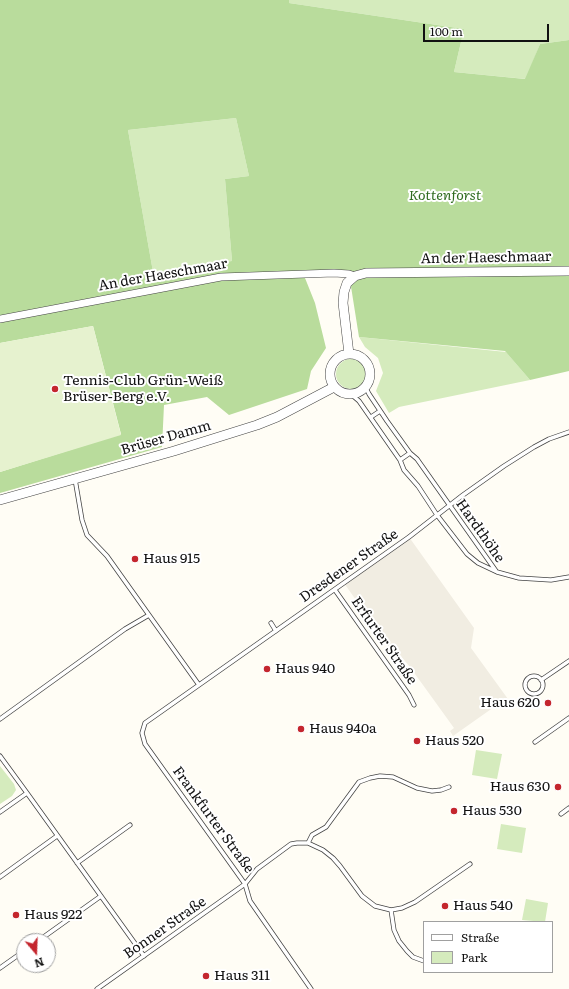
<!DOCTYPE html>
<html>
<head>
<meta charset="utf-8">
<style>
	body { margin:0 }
	#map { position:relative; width:569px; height:989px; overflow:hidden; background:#fffdf5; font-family:Literata,serif }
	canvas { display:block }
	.legend { position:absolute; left:423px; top:921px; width:130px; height:52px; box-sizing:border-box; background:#fff; border:1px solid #a0a0a0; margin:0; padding:5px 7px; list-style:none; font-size:12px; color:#111 }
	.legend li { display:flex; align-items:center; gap:8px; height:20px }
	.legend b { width:20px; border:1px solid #a0a0a0 }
	.north { position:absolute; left:16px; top:933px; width:40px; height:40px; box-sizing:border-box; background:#fff; border:1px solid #a0a0a0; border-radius:50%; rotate:161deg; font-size:11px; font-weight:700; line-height:16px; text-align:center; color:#111 }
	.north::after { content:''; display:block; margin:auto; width:14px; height:18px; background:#c4262e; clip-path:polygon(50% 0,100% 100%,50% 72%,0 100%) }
	.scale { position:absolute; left:423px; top:24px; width:126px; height:18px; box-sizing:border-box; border:2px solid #111; border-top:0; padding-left:5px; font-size:12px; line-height:14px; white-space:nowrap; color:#111; -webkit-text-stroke:3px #fff; paint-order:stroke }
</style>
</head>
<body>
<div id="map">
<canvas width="569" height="989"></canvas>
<ul class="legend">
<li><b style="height:5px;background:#fff"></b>Straße</li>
<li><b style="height:11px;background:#d5ebbd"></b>Park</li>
</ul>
<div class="north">N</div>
<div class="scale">100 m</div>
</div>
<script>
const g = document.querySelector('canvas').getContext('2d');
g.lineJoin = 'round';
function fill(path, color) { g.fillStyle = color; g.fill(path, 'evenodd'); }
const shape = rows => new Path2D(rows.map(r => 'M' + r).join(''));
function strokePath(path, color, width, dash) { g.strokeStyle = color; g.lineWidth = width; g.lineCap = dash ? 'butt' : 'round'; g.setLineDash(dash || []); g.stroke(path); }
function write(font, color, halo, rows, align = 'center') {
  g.font = font + ' Literata,serif'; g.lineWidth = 4; g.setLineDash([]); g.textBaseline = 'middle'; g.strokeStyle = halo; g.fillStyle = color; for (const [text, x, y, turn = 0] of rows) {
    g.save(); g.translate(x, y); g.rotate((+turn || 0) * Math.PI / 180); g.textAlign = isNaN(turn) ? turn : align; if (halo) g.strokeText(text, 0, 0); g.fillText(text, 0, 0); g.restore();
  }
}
fill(shape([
	[289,0,569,0,569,40,540,44,526,79,454,72,464,29,289,3],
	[236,118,249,176,225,179,232,261,153,272,128,130],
	[359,337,506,352,530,380,399,407,389,413,376,391,383,373,378,358,365,347],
	'336 374a15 15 0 1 1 30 0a15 15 0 1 1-30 0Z',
	[476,750,502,754,497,779,472,775],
	[0,766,14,784,16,790,12,796,0,804],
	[501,824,526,828,522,853,497,849],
	[526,899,548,903,545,922,522,920]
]), '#d5ebbd');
fill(shape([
	[0,0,289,0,289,3,464,29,454,72,525,79,540,44,569,40,569,371,530,380,505,351,359,337,349,274,303,273,315,303,326,348,311,371,307,389,229,415,207,397,164,405,162,447,0,493,0,472,121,434,93,326,0,343],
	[236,118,249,176,225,179,232,261,153,272,128,130]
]), '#b9dc9c');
fill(shape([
	[93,326,121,435,0,472,0,343]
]), '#e6f2cf');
fill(shape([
	[409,537,474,628,471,648,508,699,505,702,504,700,453,736,450,731,454,728,410,667,400,655,396,657,344,583]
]), '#f1ede2');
const service = shape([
	[366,388,369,394,387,421,410,453,417,459,496,571],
	[352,395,359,401,400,460,404,470,418,486,437,515,467,554,478,563,497,572,519,578,551,580,569,577],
	[371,417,380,411],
	[400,460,410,453],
	[75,479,82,520,87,535,107,556,149,615],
	[335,590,409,695,414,705],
	[271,623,276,631],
	'525 685a9 9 0 1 1 18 0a9 9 0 1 1-18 0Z',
	[541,680,569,661],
	[0,719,125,629,149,615,199,685],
	[535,742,569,718],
	[0,756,27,793],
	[0,812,27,793,144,956],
	[561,814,569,808],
	[308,843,312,835,326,827,359,782,370,778,380,776,393,777,417,788,432,791,441,790,449,787],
	[77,863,130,825],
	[0,877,57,836],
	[391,910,394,930,399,941,407,951,413,957,424,961],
	[38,941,101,896],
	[0,968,24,951],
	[97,989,245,884,257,869,291,844,297,843,308,843,323,850,333,858,340,866,362,896,375,906,391,910,402,908,415,902,470,864],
	[311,989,250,901,245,884,145,744,142,733,145,723,409,537,463,495,504,466,534,447,549,439,569,432]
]);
const minor = shape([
	[0,319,221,277,334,273,349,274,355,276]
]);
const tertiary = shape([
	'330 374a20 20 0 1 1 40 0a20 20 0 1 1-40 0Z',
	[349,354,343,303,344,292,347,283,355,276,366,273,569,271],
	[0,500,174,451,257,425,277,417,334,387]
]);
strokePath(service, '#444', 5);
strokePath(minor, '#444', 8);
strokePath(tertiary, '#444', 10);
strokePath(service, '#fff', 3.5);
strokePath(minor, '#fff', 7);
strokePath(tertiary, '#fff', 9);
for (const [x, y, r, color] of [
	[55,389,4,"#c4262e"],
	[135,559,4,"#c4262e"],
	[267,669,4,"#c4262e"],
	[548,703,4,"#c4262e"],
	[301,729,4,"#c4262e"],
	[417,741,4,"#c4262e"],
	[558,787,4,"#c4262e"],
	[454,811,4,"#c4262e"],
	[445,906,4,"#c4262e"],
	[16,915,4,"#c4262e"],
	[206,976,4,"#c4262e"]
]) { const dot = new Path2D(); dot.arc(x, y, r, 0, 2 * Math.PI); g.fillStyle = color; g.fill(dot); strokePath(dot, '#fff', 1.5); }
write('italic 14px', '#2f6b1f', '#fff', [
	["Kottenforst",445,196]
]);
write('14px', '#111', '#fff', [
	["An der Haeschmaar",486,258,-1],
	["An der Haeschmaar",163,275,-10],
	["Brüser Damm",166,438,-16],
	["Hardthöhe",480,531,55],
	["Dresdener Straße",349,566,-35],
	["Erfurter Straße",384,641,55],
	["Frankfurter Straße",213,820,54],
	["Bonner Straße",165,928,-35]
]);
write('14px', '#111', '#fff', [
	["Tennis-Club Grün-Weiß",63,381],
	["Brüser-Berg e.V.",63,397],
	["Haus 915",143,559],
	["Haus 940",275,669],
	["Haus 620",540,703,"right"],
	["Haus 940a",309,729],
	["Haus 520",425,741],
	["Haus 630",550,787,"right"],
	["Haus 530",462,811],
	["Haus 540",453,906],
	["Haus 922",24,915],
	["Haus 311",214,976]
], 'left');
</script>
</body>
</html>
